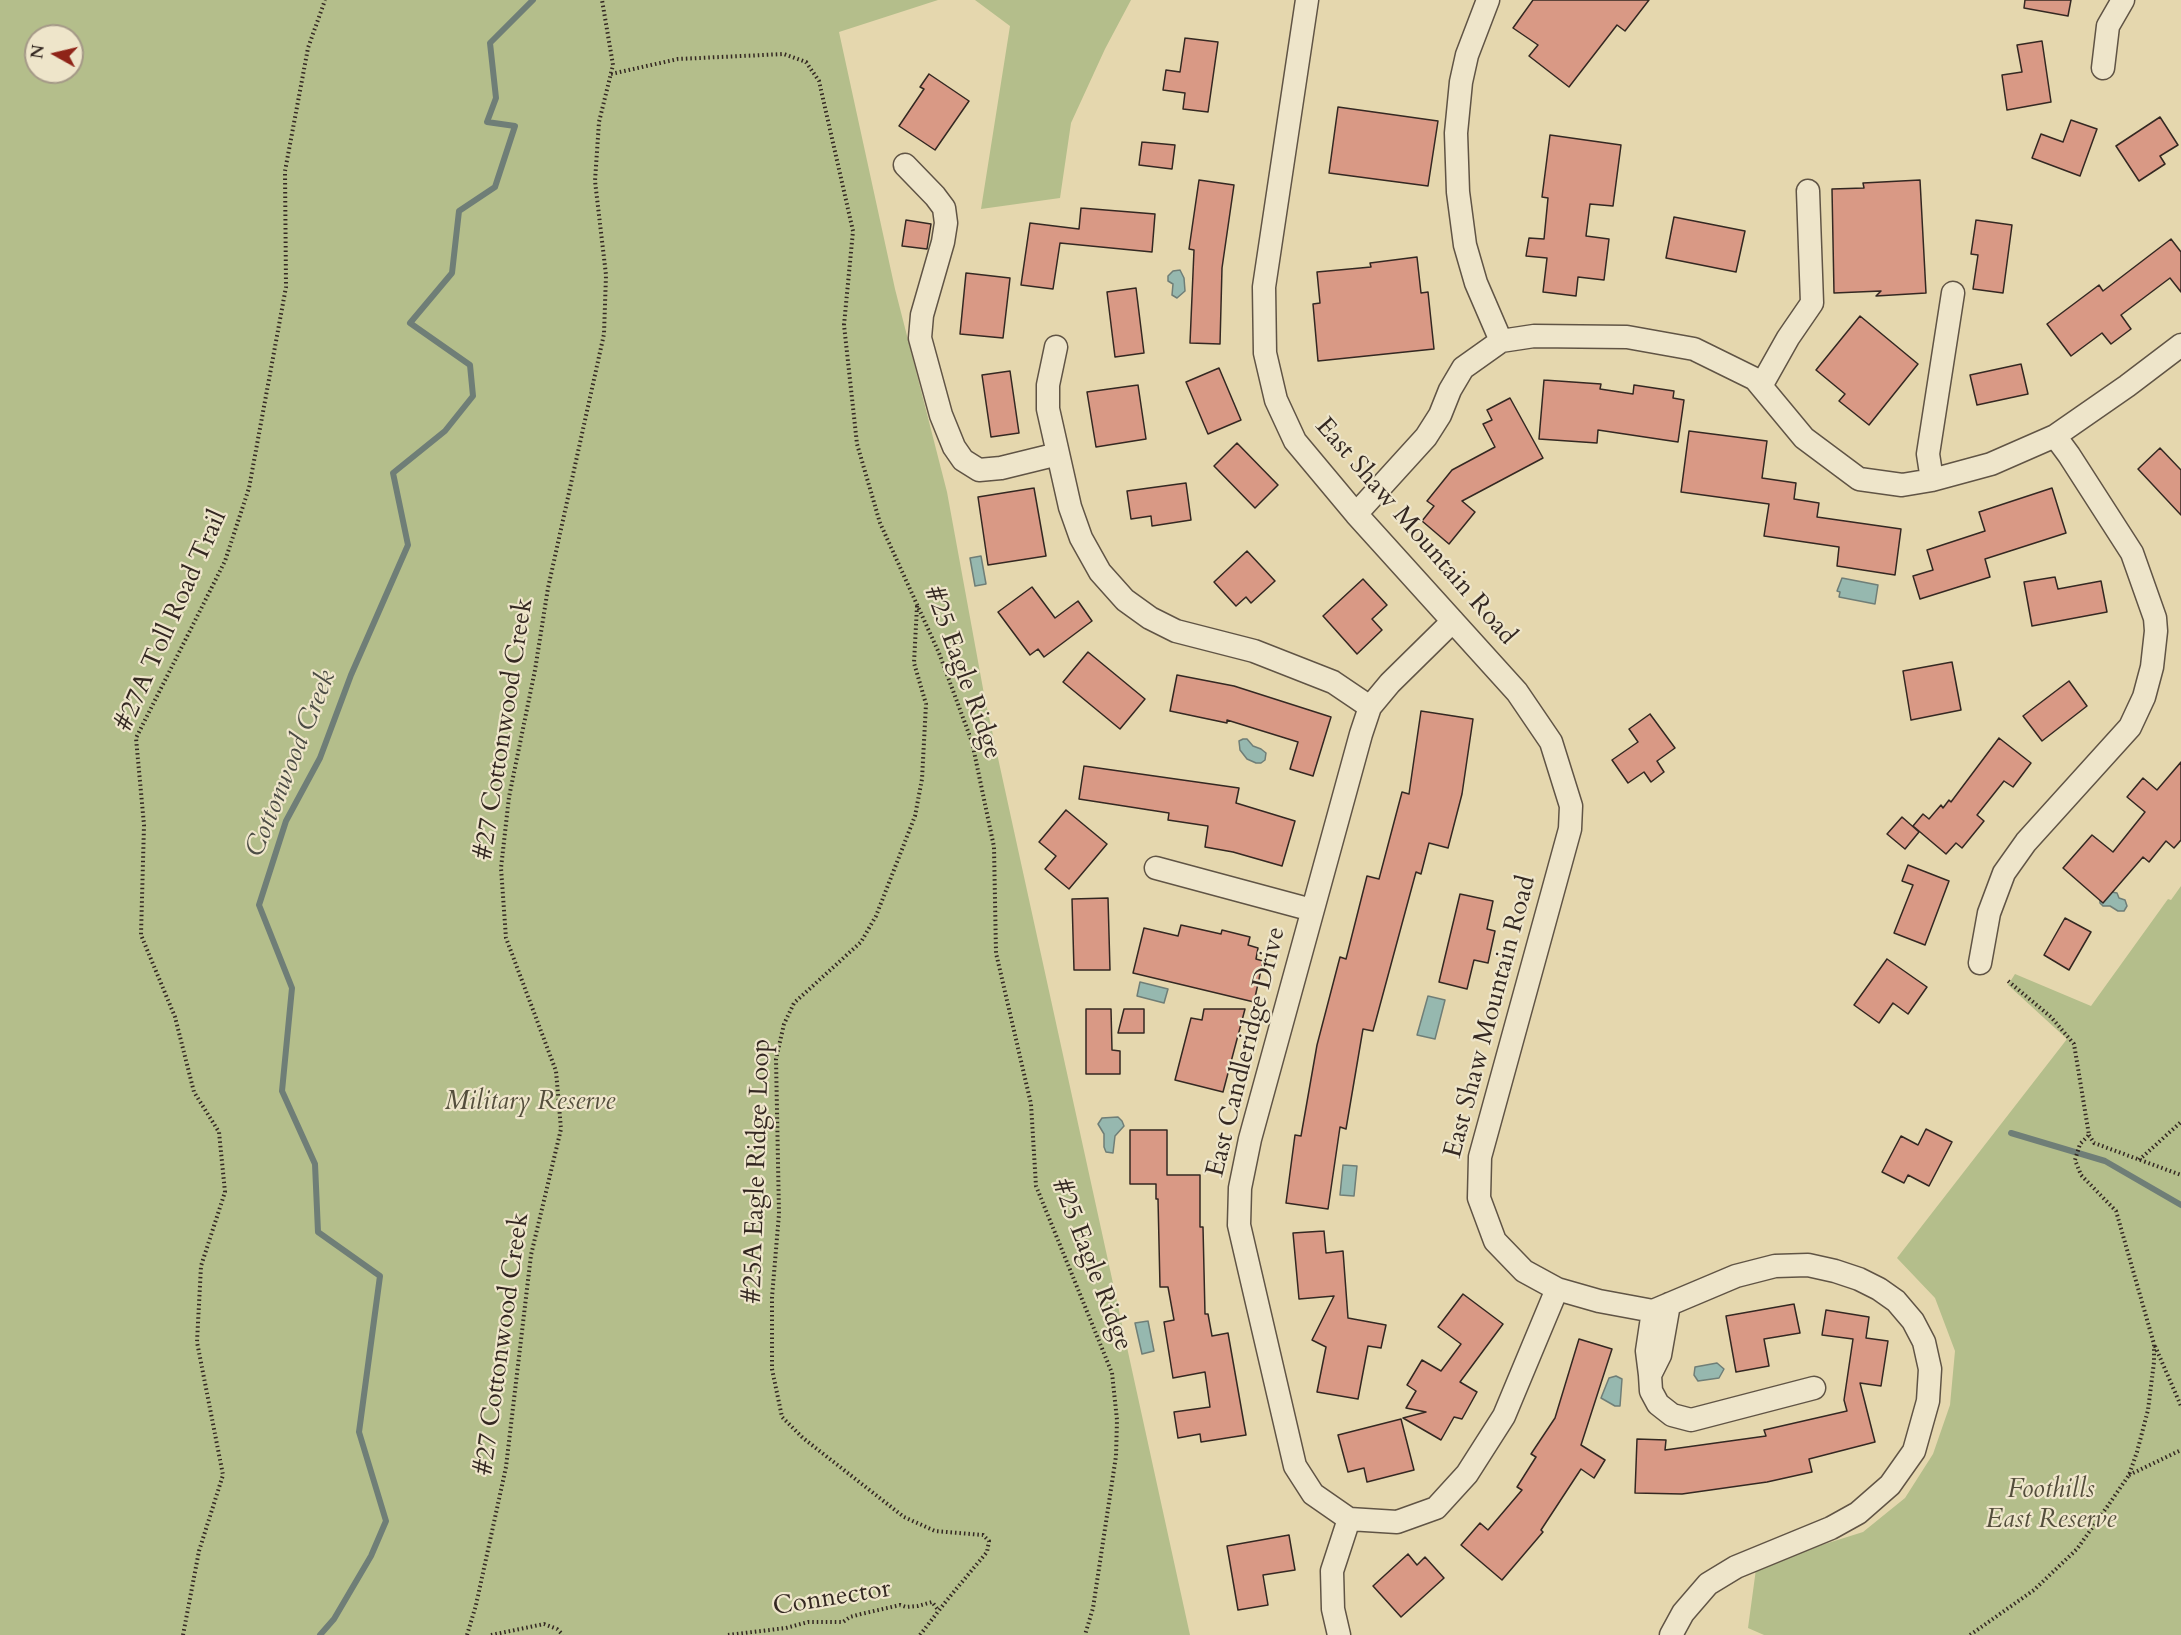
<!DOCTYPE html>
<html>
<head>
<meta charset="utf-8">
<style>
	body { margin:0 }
	#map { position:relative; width:2181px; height:1635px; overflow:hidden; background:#e5d7ae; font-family:Cardo,serif }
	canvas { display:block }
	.north { position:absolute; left:24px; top:24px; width:60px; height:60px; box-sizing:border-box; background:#eee5ca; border:2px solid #a49987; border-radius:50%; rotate:278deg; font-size:16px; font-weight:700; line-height:24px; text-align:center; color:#342822 }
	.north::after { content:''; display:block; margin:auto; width:21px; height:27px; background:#8f2418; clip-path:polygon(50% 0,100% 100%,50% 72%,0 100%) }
</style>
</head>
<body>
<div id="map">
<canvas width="2181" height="1635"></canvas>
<div class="north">N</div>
</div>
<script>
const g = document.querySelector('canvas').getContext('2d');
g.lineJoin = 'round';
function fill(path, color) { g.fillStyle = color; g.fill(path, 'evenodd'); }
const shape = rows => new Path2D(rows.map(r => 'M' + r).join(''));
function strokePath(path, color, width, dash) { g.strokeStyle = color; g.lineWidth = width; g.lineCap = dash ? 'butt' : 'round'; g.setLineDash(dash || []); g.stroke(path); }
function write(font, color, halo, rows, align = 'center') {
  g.font = font + ' Cardo,serif'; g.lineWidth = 4.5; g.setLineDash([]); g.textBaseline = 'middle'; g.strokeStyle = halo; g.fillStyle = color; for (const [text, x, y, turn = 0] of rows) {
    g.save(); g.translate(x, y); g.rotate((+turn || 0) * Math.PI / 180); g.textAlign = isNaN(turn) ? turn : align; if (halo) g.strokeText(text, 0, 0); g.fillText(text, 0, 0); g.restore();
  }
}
fill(shape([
	[0,0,938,0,839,32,895,289,947,492,984,694,1190,1635,0,1635],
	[36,36,72,36,72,72,36,72],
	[975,0,1131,0,1105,49,1071,123,1060,198,981,209,1010,26],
	[2181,886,2181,1635,1764,1635,1748,1628,1756,1569,1774,1560,1863,1532,1905,1498,1933,1454,1950,1405,1955,1351,1935,1298,1897,1258,2067,1039,2008,985,2015,974,2091,1006,2168,899,2171,900]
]), '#b4be8b');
const water = shape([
	[1180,270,1184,278,1185,291,1177,298,1172,295,1173,284,1168,281,1168,276,1173,271,1180,270],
	[981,556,986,584,975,586,970,558,981,556],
	[1842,578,1878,585,1875,604,1839,597,1840,592,1837,591,1842,578],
	[1243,739,1247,739,1253,746,1261,749,1266,753,1265,760,1261,763,1256,763,1247,759,1240,750,1239,741,1243,739],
	[2112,892,2117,893,2119,898,2125,900,2127,906,2124,911,2118,911,2110,906,2103,906,2100,903,2100,897,2112,892],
	[1140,982,1168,989,1164,1003,1137,996,1140,982],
	[1428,996,1445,1000,1435,1039,1417,1035,1428,996],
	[1118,1117,1122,1121,1124,1126,1115,1136,1113,1153,1106,1152,1104,1147,1104,1134,1098,1124,1102,1118,1118,1117],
	[1343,1165,1357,1166,1354,1196,1340,1195,1343,1165],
	[1148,1321,1154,1351,1142,1354,1135,1323,1148,1321],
	[1717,1363,1724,1369,1719,1378,1698,1381,1694,1375,1695,1367,1717,1363],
	[1616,1376,1622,1379,1620,1406,1615,1406,1601,1398,1609,1378,1616,1376]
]);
fill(water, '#96b8af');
strokePath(water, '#6f7e77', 1.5);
strokePath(shape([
	[2011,1133,2105,1161,2181,1205],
	[320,1635,334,1619,371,1556,386,1521,359,1432,380,1276,318,1232,315,1164,282,1091,292,988,259,905,286,821,320,758,351,675,408,545,393,473,445,431,473,396,470,365,410,323,452,273,459,211,495,187,515,126,487,122,496,98,490,43,533,0]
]), '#6f7e77', 6);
const building = shape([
	[1533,0,1649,0,1625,31,1617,25,1569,87,1529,56,1538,45,1513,28,1533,0],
	[2025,0,2071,0,2068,16,2024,8,2025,0],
	[1185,38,1218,42,1208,112,1183,109,1185,93,1163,90,1166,70,1180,72,1185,38],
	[2042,41,2051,102,2007,110,2002,75,2022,72,2017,45,2042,41],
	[929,74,969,101,935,150,899,126,924,89,920,87,929,74],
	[1338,107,1438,121,1428,186,1329,173,1338,107],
	[2160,117,2178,145,2160,156,2165,164,2139,181,2116,146,2160,117],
	[2071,120,2097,129,2080,176,2032,158,2041,134,2063,142,2071,120],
	[1550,135,1621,145,1613,206,1590,204,1586,236,1609,239,1604,280,1578,277,1576,296,1543,292,1547,258,1526,256,1529,238,1544,239,1548,198,1542,197,1550,135],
	[1142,142,1175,145,1172,169,1139,165,1142,142],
	[1199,180,1234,185,1222,268,1220,344,1190,343,1194,250,1189,249,1199,180],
	[1920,180,1926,293,1876,296,1881,291,1834,293,1832,189,1864,188,1863,183,1920,180],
	[1081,208,1155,214,1152,252,1060,243,1053,289,1021,285,1030,223,1079,229,1081,208],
	[1674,217,1745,231,1736,272,1666,258,1674,217],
	[906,220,931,224,927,249,902,246,906,220],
	[1976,220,2012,225,2003,293,1973,289,1978,255,1971,254,1976,220],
	[2171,239,2181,252,2181,292,2170,278,2121,315,2131,329,2111,344,2102,333,2071,356,2047,324,2099,285,2103,291,2171,239],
	[1417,257,1421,293,1428,292,1434,349,1318,361,1313,304,1320,303,1317,272,1371,267,1370,263,1417,257],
	[966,273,1010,278,1003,338,960,334,966,273],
	[1136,288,1144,353,1115,357,1107,292,1136,288],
	[1860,316,1918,364,1869,425,1839,401,1845,394,1816,370,1860,316],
	[2021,364,2028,394,1977,405,1970,375,2021,364],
	[1219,368,1241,420,1208,434,1186,382,1219,368],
	[1010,371,1019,433,991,437,982,375,1010,371],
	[1544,380,1601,384,1600,389,1633,394,1634,385,1674,391,1673,398,1684,400,1678,442,1598,430,1597,443,1539,439,1544,380],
	[1138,385,1146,439,1096,447,1087,392,1138,385],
	[1510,398,1543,458,1462,501,1475,512,1449,544,1422,521,1434,506,1427,501,1452,470,1495,447,1483,424,1492,420,1487,410,1510,398],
	[1689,431,1767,441,1762,478,1796,483,1794,499,1819,503,1817,517,1901,529,1895,575,1837,566,1839,547,1764,536,1769,504,1681,492,1689,431],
	[1237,443,1278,485,1255,508,1214,466,1237,443],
	[2160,448,2181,470,2181,515,2138,469,2160,448],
	[1186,483,1191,520,1152,526,1151,516,1131,519,1127,491,1186,483],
	[1034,488,1046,556,988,565,978,497,1034,488],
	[2052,488,2066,533,1985,559,1990,577,1920,599,1913,576,1933,570,1927,550,1985,531,1979,512,2052,488],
	[1247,551,1275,581,1251,603,1246,597,1236,606,1214,582,1247,551],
	[2055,577,2058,589,2101,581,2107,612,2032,626,2024,582,2055,577],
	[1363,579,1387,605,1372,619,1382,630,1357,654,1323,616,1363,579],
	[1032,587,1055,618,1078,601,1092,621,1044,657,1038,649,1030,655,998,612,1032,587],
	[1088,652,1145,699,1120,729,1063,682,1088,652],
	[1952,662,1961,710,1911,720,1903,671,1952,662],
	[1177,675,1234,686,1331,717,1313,776,1290,769,1298,742,1227,720,1227,723,1170,711,1177,675],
	[2069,681,2087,706,2042,741,2023,716,2069,681],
	[1421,711,1473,719,1462,794,1448,848,1429,843,1421,874,1416,872,1373,1031,1363,1029,1346,1129,1340,1127,1328,1209,1286,1203,1295,1135,1301,1136,1317,1045,1340,957,1346,959,1367,876,1379,879,1402,792,1409,794,1421,711],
	[1650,714,1675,748,1657,761,1664,772,1651,782,1644,772,1628,783,1612,760,1638,742,1629,729,1650,714],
	[1999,738,2031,763,2013,787,2004,781,1977,815,1984,821,1962,848,1956,843,1946,854,1913,826,1923,814,1929,819,1941,805,1943,808,1949,800,1951,802,1999,738],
	[2181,762,2181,840,2174,848,2166,841,2149,862,2143,857,2103,903,2063,868,2092,835,2113,852,2145,812,2127,797,2143,778,2157,790,2181,762],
	[1084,766,1239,788,1236,803,1295,821,1282,866,1233,852,1205,847,1208,826,1168,820,1169,813,1079,799,1084,766],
	[1066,810,1107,844,1069,889,1045,869,1056,856,1039,842,1066,810],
	[1902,817,1919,832,1905,849,1887,834,1902,817],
	[1908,865,1949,881,1925,945,1894,933,1913,885,1902,881,1908,865],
	[1460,894,1493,901,1487,929,1495,931,1488,963,1474,960,1467,989,1439,982,1460,894],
	[1108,898,1110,970,1074,970,1072,899,1108,898],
	[2065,918,2091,932,2069,970,2044,955,2065,918],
	[1181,925,1221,934,1222,930,1250,937,1248,945,1258,948,1256,959,1263,961,1254,1002,1133,973,1144,928,1178,936,1181,925],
	[1887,959,1927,987,1908,1014,1893,1003,1879,1023,1854,1005,1887,959],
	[1086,1009,1111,1009,1112,1050,1120,1051,1120,1074,1086,1074,1086,1009],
	[1124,1009,1144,1009,1144,1033,1118,1033,1124,1009],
	[1204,1009,1245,1009,1223,1092,1175,1080,1191,1018,1202,1020,1204,1009],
	[1926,1129,1952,1142,1929,1186,1908,1175,1904,1183,1882,1172,1901,1136,1918,1145,1926,1129],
	[1130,1130,1167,1130,1167,1175,1200,1175,1200,1227,1203,1227,1205,1314,1208,1314,1212,1336,1228,1333,1246,1435,1201,1442,1200,1434,1178,1438,1174,1412,1210,1407,1205,1372,1173,1378,1164,1322,1174,1320,1168,1287,1160,1287,1158,1199,1156,1199,1156,1184,1130,1184,1130,1130],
	[1324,1231,1326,1253,1343,1251,1348,1318,1386,1325,1381,1348,1368,1346,1358,1399,1317,1392,1326,1347,1312,1340,1334,1296,1299,1299,1293,1233,1324,1231],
	[1463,1294,1503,1324,1460,1382,1477,1392,1462,1419,1454,1417,1441,1440,1403,1418,1426,1412,1406,1408,1416,1391,1407,1385,1422,1360,1441,1371,1461,1344,1438,1327,1463,1294],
	[1794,1304,1800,1333,1764,1339,1769,1366,1736,1372,1726,1316,1794,1304],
	[1826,1310,1869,1317,1866,1338,1888,1341,1881,1386,1860,1383,1875,1442,1809,1459,1812,1472,1767,1482,1682,1494,1635,1493,1637,1439,1666,1440,1665,1450,1766,1436,1764,1430,1847,1411,1844,1400,1853,1339,1822,1335,1826,1310],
	[1579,1339,1612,1349,1581,1445,1605,1460,1594,1478,1581,1469,1541,1530,1543,1532,1502,1580,1461,1545,1480,1523,1488,1530,1522,1490,1517,1487,1536,1457,1531,1454,1555,1418,1579,1339],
	[1401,1419,1414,1470,1367,1482,1364,1468,1348,1472,1338,1435,1401,1419],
	[1289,1535,1295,1570,1263,1575,1268,1605,1238,1610,1227,1546,1289,1535],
	[1408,1554,1417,1565,1425,1557,1444,1578,1401,1617,1373,1586,1408,1554]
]);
fill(building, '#d99985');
strokePath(building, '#342822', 1.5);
const minor = shape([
	[1307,0,1264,287,1265,353,1276,400,1295,441,1356,514,1517,692,1551,742,1571,806,1570,829,1480,1157,1479,1198,1495,1241,1524,1271,1557,1289,1599,1301,1653,1311,1736,1276,1775,1266,1808,1265,1835,1271,1859,1279,1879,1289,1896,1301,1913,1321,1924,1342,1930,1369,1928,1401,1914,1451,1890,1485,1858,1513,1831,1528,1736,1567,1708,1584,1683,1613,1671,1635],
	[1488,0,1467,55,1461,82,1456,133,1458,192,1465,245,1476,283,1501,341],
	[2103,68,2108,26,2123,0],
	[905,165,935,196,944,208,946,223,943,242,922,315,920,338,941,415,954,447,963,460,979,470,1001,468,1058,454],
	[1056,347,1048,385,1048,409,1070,507,1081,538,1100,572,1125,600,1150,618,1176,631,1254,651,1333,682,1370,707],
	[1761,386,1788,338,1812,303,1808,191],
	[1932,480,1928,454,1953,293],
	[1356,514,1426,437,1440,415,1450,390,1463,368,1501,341,1534,336,1627,337,1694,349,1755,379,1804,438,1859,479,1902,485,1932,480,1991,464,2055,436,2127,386,2181,345],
	[1453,621,1390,683,1370,707,1361,734,1250,1139,1240,1188,1239,1225,1295,1466,1313,1494,1349,1519,1397,1522,1436,1508,1467,1474,1504,1416,1557,1289],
	[1156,868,1312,910],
	[1980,963,1989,913,2004,873,2026,842,2130,727,2144,697,2152,667,2156,631,2155,618,2132,553,2069,455,2055,436],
	[1653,1311,1647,1351,1650,1375,1660,1355,1669,1304],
	[1650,1375,1651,1391,1658,1404,1672,1415,1691,1420,1814,1388],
	[1339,1635,1333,1609,1332,1571,1349,1519]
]);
strokePath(minor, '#605445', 25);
strokePath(shape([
	[611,74,678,59,784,54,806,62,819,81,853,231,844,325,857,444,880,523,939,653,972,742,994,847,996,953,1031,1104,1036,1186,1112,1373,1117,1420,1116,1456,1093,1608,1085,1635],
	[917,606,914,663,926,704,922,779,915,816,876,916,861,942,794,1003,784,1024,776,1059,779,1214,772,1297,772,1369,782,1417,803,1438,904,1517,935,1531,983,1535,989,1541,987,1552,947,1600,920,1635],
	[2089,1135,2094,1143,2181,1175],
	[2139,1160,2181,1122],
	[2155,1346,2181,1406],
	[2129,1475,2181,1450],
	[183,1635,199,1551,223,1475,197,1342,201,1266,225,1192,219,1132,194,1092,175,1017,141,935,144,825,136,738,225,561,249,488,286,287,285,171,308,48,325,0],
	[467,1635,476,1605,506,1467,531,1255,561,1129,556,1071,506,938,501,868,509,797,535,670,548,588,604,334,606,275,595,181,599,122,613,65,602,0],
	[491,1635,544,1624,557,1629,563,1635],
	[728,1635,786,1628,808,1622,843,1622,850,1617,861,1614,900,1605,906,1607,918,1606,932,1602,939,1611],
	[1970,1635,2034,1590,2077,1549,2107,1507,2129,1475,2137,1452,2148,1410,2154,1362,2154,1344,2116,1211,2081,1175,2075,1160,2080,1144,2089,1135,2074,1044,2051,1017,2008,981]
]), '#342822', 4, [1.5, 3]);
strokePath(minor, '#eee5ca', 22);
write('26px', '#342822', '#eee5ca', [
	["East Shaw Mountain Road",1415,532,49],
	["#27A Toll Road Trail",172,621,-66],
	["#25 Eagle Ridge",962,673,70],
	["#27 Cottonwood Creek",505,729,-81],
	["East Shaw Mountain Road",1491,1017,-75],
	["East Candleridge Drive",1247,1052,-76],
	["#25A Eagle Ridge Loop",758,1171,-88],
	["#25 Eagle Ridge",1091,1265,69],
	["#27 Cottonwood Creek",503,1344,-82],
	["Connector",832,1599,-9]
]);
write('italic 26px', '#544e3c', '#eee5ca', [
	["Military Reserve",530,1103],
	["Foothills",2051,1491],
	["East Reserve",2051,1521]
]);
write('italic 27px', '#4c4c45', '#eee5ca', [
	["Cottonwood Creek",292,764,-68]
]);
</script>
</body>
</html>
